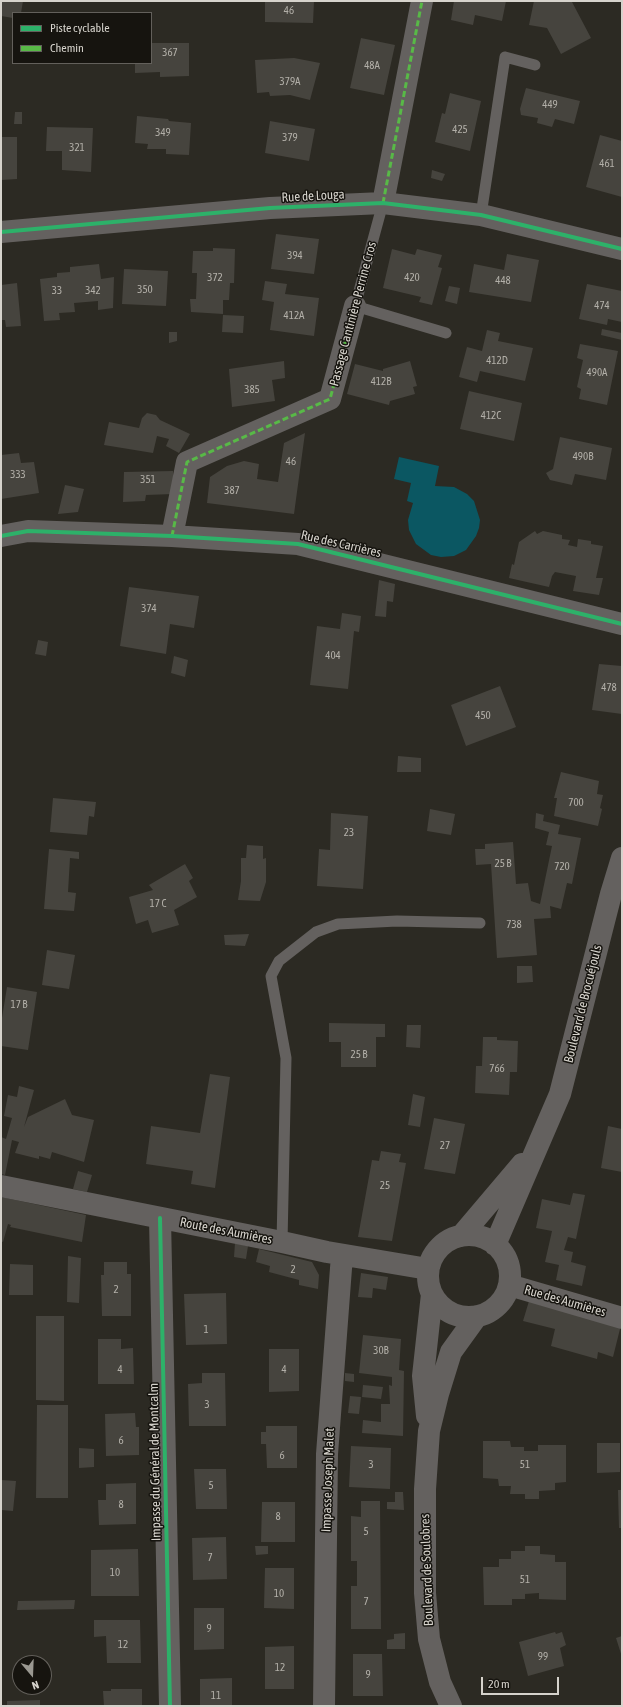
<!DOCTYPE html>
<html>
<head>
<meta charset="utf-8">
<style>
	body { margin:0 }
	#map { position:relative; width:623px; height:1707px; overflow:hidden; background:#2c2a23; font-family:"Asap Condensed",sans-serif }
	canvas { display:block }
	.frame { position:absolute; inset:0; border:2px solid #d6d3cc; pointer-events:none }
	.legend { position:absolute; left:12px; top:12px; width:140px; height:52px; box-sizing:border-box; background:#16140f; border:1px solid #63605b; margin:0; padding:5px 7px; list-style:none; font-size:12px; color:#d6d3cc }
	.legend li { display:flex; align-items:center; gap:8px; height:20px }
	.legend b { width:20px; border:1px solid #63605b }
	.north { position:absolute; left:12px; top:1655px; width:40px; height:40px; box-sizing:border-box; background:#16140f; border:1px solid #63605b; border-radius:50%; rotate:161deg; font-size:11px; font-weight:700; line-height:16px; text-align:center; color:#d6d3cc }
	.north::after { content:''; display:block; margin:auto; width:14px; height:18px; background:#9a9891; clip-path:polygon(50% 0,100% 100%,50% 72%,0 100%) }
	.scale { position:absolute; left:481px; top:1677px; width:78px; height:18px; box-sizing:border-box; border:2px solid #d6d3cc; border-top:0; padding-left:5px; font-size:12px; line-height:14px; white-space:nowrap; color:#d6d3cc; -webkit-text-stroke:3px #16140f; paint-order:stroke }
</style>
</head>
<body>
<div id="map">
<canvas width="623" height="1707"></canvas>
<div class="frame"></div>
<ul class="legend">
<li><b style="height:5px;background:#2db169"></b>Piste cyclable</li>
<li><b style="height:5px;background:#58b947"></b>Chemin</li>
</ul>
<div class="north">N</div>
<div class="scale">20 m</div>
</div>
<script>
const g = document.querySelector('canvas').getContext('2d');
g.lineJoin = 'round';
function fill(path, color) { g.fillStyle = color; g.fill(path, 'evenodd'); }
const shape = rows => new Path2D(rows.map(r => 'M' + r).join(''));
function strokePath(path, color, width, dash) { g.strokeStyle = color; g.lineWidth = width; g.lineCap = dash ? 'butt' : 'round'; g.setLineDash(dash || []); g.stroke(path); }
function write(font, color, halo, rows, align = 'center') {
  g.font = font + ' "Asap Condensed",sans-serif'; g.lineWidth = 3; g.setLineDash([]); g.textBaseline = 'middle'; g.strokeStyle = halo; g.fillStyle = color; for (const [text, x, y, turn = 0] of rows) {
    g.save(); g.translate(x, y); g.rotate((+turn || 0) * Math.PI / 180); g.textAlign = isNaN(turn) ? turn : align; if (halo) g.strokeText(text, 0, 0); g.fillText(text, 0, 0); g.restore();
  }
}
fill(shape([
	[399,457,439,466,435,486,454,487,467,494,474,501,480,520,479,528,476,536,466,550,454,556,441,557,431,555,416,544,409,530,408,520,413,503,407,501,411,483,394,479]
]), '#0b5762');
fill(shape([
	[1,1,23,1,21,13,13,13,13,18,1,16],
	[265,1,314,1,313,23,265,22],
	[454,1,506,1,502,21,475,15,473,25,451,20],
	[534,1,572,2,591,38,561,54,547,28,529,25],
	[361,38,395,45,384,95,350,88],
	[151,43,189,43,189,76,160,77,160,72,135,73,135,63,151,63],
	[294,58,320,63,310,100,290,95,270,96,269,92,257,93,255,60],
	[526,88,580,101,574,124,555,119,552,127,537,123,538,118,521,115,520,109],
	[450,93,481,101,470,151,435,142,442,113,445,114],
	[15,112,22,112,22,124,14,124],
	[137,116,168,119,169,121,191,123,189,155,166,154,166,149,147,149,148,144,135,143],
	[270,121,315,129,309,161,265,153],
	[47,127,93,128,91,172,62,170,62,151,46,151],
	[600,135,622,141,622,197,586,187],
	[1,137,17,137,17,179,1,180],
	[432,170,445,174,442,181,431,178],
	[276,234,319,239,314,274,271,269],
	[213,248,235,249,234,283,230,283,229,300,223,300,223,314,191,312,190,299,196,299,197,273,192,273,193,251,213,251],
	[392,249,415,255,417,249,442,255,438,267,442,268,432,305,419,302,421,297,383,288],
	[507,254,539,260,531,302,469,292,474,264,504,270],
	[99,264,101,279,114,277,113,308,98,310,98,301,74,303,75,312,59,313,60,320,44,321,40,279,57,277,57,273,70,272,70,267],
	[124,269,168,271,166,306,122,304],
	[265,281,287,284,285,294,319,298,314,336,270,330,274,302,262,300],
	[17,283,21,326,6,327,5,320,1,320,1,285],
	[587,284,622,291,622,322,608,319,607,325,579,319],
	[449,286,460,288,457,304,445,301],
	[223,315,244,316,243,333,222,332],
	[602,329,622,333,622,340,601,335],
	[487,330,500,333,498,341,533,348,525,381,480,371,477,382,459,377,467,347,482,351],
	[169,332,177,332,177,341,169,343],
	[580,344,618,351,607,405,579,399,581,389,577,387,583,360,577,358],
	[284,361,285,378,272,380,275,401,232,407,229,369],
	[410,361,417,386,413,387,415,394,390,401,389,405,347,394,355,364,383,371,383,369],
	[469,391,522,403,514,441,460,429],
	[147,413,156,415,160,420,190,434,179,453,166,446,169,439,157,436,153,453,104,445,109,422,139,428,142,418],
	[305,433,294,514,207,503,210,477,227,466,244,461,259,464,257,479,278,482,284,443],
	[560,437,612,448,606,480,575,474,572,485,550,480,546,473,553,469],
	[19,453,21,463,34,462,39,493,1,499,1,455],
	[173,471,173,494,146,495,145,501,123,502,124,472],
	[65,485,84,489,78,512,58,514],
	[535,531,537,534,543,531,562,535,562,539,570,540,568,545,577,547,578,539,591,541,591,544,603,546,596,578,603,578,599,595,573,591,576,576,555,572,552,576,549,587,509,578,512,564,514,565,519,542],
	[379,580,395,584,393,602,387,601,386,617,375,616],
	[129,587,199,596,194,628,170,624,166,654,120,646],
	[342,613,361,616,359,632,354,631,348,689,310,685,317,626,340,629],
	[38,640,48,642,46,656,35,654],
	[174,656,188,660,185,677,171,673],
	[599,664,622,666,622,714,592,710],
	[500,686,516,727,466,746,451,705],
	[398,756,421,758,421,772,397,772],
	[561,772,599,781,597,794,603,795,600,808,602,809,598,826,554,816,557,798,554,798],
	[53,798,96,802,94,817,89,816,87,835,50,832],
	[430,809,455,814,451,835,427,831],
	[331,813,368,816,363,889,317,886,319,849,330,850],
	[536,813,544,815,543,821,560,825,558,834,581,838,572,884,567,883,561,909,550,906,551,918,534,919,537,955,497,958,491,864,476,865,475,849,485,849,485,844,513,842,516,884,528,883,531,901,540,904,552,846,546,845,549,832,535,828],
	[247,845,263,846,263,859,266,858,266,882,260,901,238,900,241,881,241,858,246,858],
	[49,849,79,852,79,859,70,858,68,892,76,893,74,911,44,909],
	[185,864,193,878,189,881,197,897,174,910,179,925,152,933,148,920,136,924,129,897,153,890,149,885],
	[249,934,245,946,225,945,224,935],
	[47,950,75,955,69,989,42,985],
	[517,966,532,966,533,982,517,983],
	[7,987,37,992,28,1050,1,1046,1,1024],
	[329,1023,385,1024,385,1037,376,1037,376,1067,341,1067,341,1042,329,1042],
	[407,1025,421,1025,420,1048,406,1047],
	[483,1037,497,1037,497,1040,518,1041,517,1072,510,1072,509,1095,475,1093,476,1066,482,1066],
	[210,1074,230,1077,215,1188,191,1184,193,1171,146,1164,151,1126,200,1133],
	[19,1086,34,1090,24,1127,28,1117,65,1099,72,1115,94,1120,84,1162,52,1152,50,1159,39,1156,39,1159,15,1153,19,1142,12,1140,5,1175,1,1174,1,1137,6,1139,12,1118,4,1116,8,1095,17,1097],
	[413,1094,425,1097,420,1127,408,1125],
	[434,1118,465,1124,455,1174,424,1169],
	[608,1126,622,1129,622,1172,601,1168],
	[381,1151,401,1154,399,1162,406,1163,392,1241,358,1237,372,1160,379,1161],
	[78,1171,92,1175,87,1192,73,1189],
	[573,1193,585,1195,576,1239,568,1237,564,1250,573,1252,571,1262,586,1266,582,1286,556,1280,559,1265,545,1262,552,1231,536,1228,542,1199,570,1205],
	[1,1197,86,1215,82,1242,10,1227,11,1225,8,1224,3,1242,1,1241],
	[235,1243,248,1246,246,1259,234,1257],
	[259,1249,312,1262,319,1275,318,1289,299,1285,299,1280,269,1272,270,1266,256,1262],
	[68,1256,81,1258,79,1303,67,1302],
	[104,1262,127,1262,127,1274,131,1274,131,1316,102,1316,101,1275,104,1275],
	[10,1264,33,1265,33,1295,9,1295],
	[361,1273,388,1277,386,1290,373,1288,372,1298,358,1297],
	[226,1293,227,1344,186,1345,184,1294],
	[529,1301,621,1325,613,1357,598,1352,597,1359,551,1346,555,1329,523,1321],
	[36,1316,64,1316,64,1401,36,1400],
	[363,1335,401,1339,399,1370,404,1371,403,1436,362,1433,363,1420,381,1422,381,1404,390,1404,389,1385,392,1386,392,1377,359,1373],
	[98,1339,121,1339,121,1349,133,1348,134,1384,98,1384],
	[269,1349,299,1349,299,1391,269,1392],
	[202,1373,225,1373,226,1426,189,1426,188,1384,202,1383],
	[345,1373,354,1374,354,1382,345,1381],
	[363,1385,383,1387,381,1399,362,1397],
	[350,1396,361,1397,359,1414,348,1413],
	[37,1405,68,1405,68,1498,36,1498],
	[135,1413,136,1427,139,1427,139,1455,106,1456,105,1414],
	[266,1426,297,1426,297,1468,267,1468,266,1444,261,1444,261,1432,266,1432],
	[483,1441,510,1441,511,1447,524,1447,524,1451,538,1451,538,1445,566,1445,566,1482,555,1483,555,1490,539,1491,539,1499,525,1499,525,1494,510,1494,511,1486,499,1486,498,1479,483,1478],
	[597,1443,620,1443,620,1472,597,1473],
	[351,1446,391,1448,390,1489,349,1487],
	[79,1448,94,1449,94,1467,79,1468],
	[194,1469,226,1469,227,1509,196,1509],
	[1,1480,16,1481,13,1511,1,1510],
	[136,1483,136,1524,99,1525,98,1500,106,1500,106,1484],
	[618,1490,622,1490,622,1528,619,1528],
	[395,1492,403,1492,404,1510,387,1509,387,1502,395,1502],
	[361,1501,380,1501,381,1629,351,1629,351,1586,357,1586,357,1561,351,1561,351,1516,361,1517],
	[262,1502,295,1502,295,1542,261,1542],
	[226,1537,227,1579,193,1580,192,1538],
	[255,1546,268,1546,268,1554,256,1555],
	[525,1546,540,1546,540,1554,555,1555,555,1562,566,1562,566,1600,539,1599,539,1593,525,1594,525,1599,512,1599,512,1605,484,1605,483,1567,499,1567,499,1559,511,1559,511,1551,525,1551],
	[138,1549,139,1596,91,1596,91,1550],
	[265,1568,294,1568,294,1609,264,1608],
	[75,1600,74,1609,17,1610,18,1601],
	[194,1608,224,1608,224,1649,194,1650],
	[94,1620,140,1620,141,1663,107,1663,106,1636,94,1637],
	[555,1632,556,1634,562,1632,566,1645,560,1648,564,1666,528,1676,519,1642],
	[405,1633,405,1649,387,1649,387,1640,394,1639,394,1634],
	[622,1636,622,1657,616,1638],
	[294,1646,294,1689,265,1689,265,1647],
	[353,1654,382,1654,383,1696,353,1696],
	[232,1678,232,1706,200,1706,200,1679],
	[111,1689,142,1689,142,1706,104,1706,103,1691,111,1691],
	[40,1700,40,1706,7,1706,7,1701]
]), '#46443e');
strokePath(shape([
	[383,203,355,306,446,333],
	[481,215,505,57,535,65],
	[282,1242,286,1058,271,976,279,961,316,932,338,924,397,921,480,923]
]), '#64615f', 11);
strokePath(shape([
	[383,203,422,1],
	[1,232,270,208,383,203,481,215,622,249],
	[1,536,28,531,172,536,298,544,622,624],
	[172,536,187,462,330,399,355,306],
	[1,1186,282,1242,327,1252,428,1269],
	[160,1218,170,1706],
	'428 1276a41 41 0 1 1 82 0a41 41 0 1 1-82 0Z',
	[461,1236,522,1164],
	[495,1245,560,1094,611,894,622,858],
	[509,1285,622,1318],
	[427,1416,423,1376,432,1294],
	[324,1706,327,1454,342,1255],
	[451,1706,440,1682,429,1639,425,1593,425,1489,429,1431,438,1394,451,1352,477,1316]
]), '#64615f', 22);
strokePath(shape([
	[383,203,422,1],
	[172,536,187,462,330,399,355,306]
]), '#58b947', 3, [6, 3]);
strokePath(shape([
	[1,232,270,208,383,203,481,215,622,249],
	[1,536,28,531,172,536,298,544,622,624],
	[160,1218,170,1706]
]), '#2db169', 4);
write('11px', '#b2afa8', null, [
	["46",289,11],
	["367",170,53],
	["48A",372,66],
	["379A",290,82],
	["449",550,105],
	["425",460,130],
	["349",163,133],
	["379",290,138],
	["321",77,148],
	["461",607,164],
	["394",295,256],
	["372",215,278],
	["420",412,278],
	["448",503,281],
	["350",145,290],
	["33",57,291],
	["342",93,291],
	["474",602,306],
	["412A",294,316],
	["412D",497,361],
	["490A",597,373],
	["412B",381,382],
	["385",252,390],
	["412C",491,416],
	["490B",583,457],
	["46",291,462],
	["333",18,475],
	["351",148,480],
	["387",232,491],
	["374",149,609],
	["404",333,656],
	["478",609,688],
	["450",483,716],
	["700",576,803],
	["23",349,833],
	["25 B",503,864],
	["720",562,867],
	["17 C",158,904],
	["738",514,925],
	["17 B",19,1005],
	["25 B",359,1055],
	["766",497,1069],
	["27",445,1146],
	["25",385,1186],
	["2",293,1270],
	["2",116,1290],
	["1",206,1330],
	["30B",381,1351],
	["4",120,1370],
	["4",284,1370],
	["3",207,1405],
	["6",121,1441],
	["6",282,1456],
	["3",371,1465],
	["51",525,1465],
	["5",211,1486],
	["8",121,1505],
	["8",278,1517],
	["5",366,1532],
	["7",210,1558],
	["10",115,1573],
	["51",525,1580],
	["10",279,1594],
	["7",366,1602],
	["9",209,1629],
	["12",123,1645],
	["99",543,1657],
	["12",280,1668],
	["9",368,1675],
	["11",216,1696]
]);
write('13px', '#d6d3cc', '#16140f', [
	["Rue de Louga",313,196,-3],
	["Passage Cantinière Perrine Cros",353,314,-75],
	["Rue des Carrières",341,544,13],
	["Boulevard de Brocuéjouls",583,1004,-76],
	["Route des Aumières",226,1231,11],
	["Rue des Aumières",565,1301,16],
	["Impasse du Général de Montcalm",155,1462,-91],
	["Impasse Joseph Malet",328,1480,-88],
	["Boulevard de Soulobres",427,1570,-92]
]);
</script>
</body>
</html>
